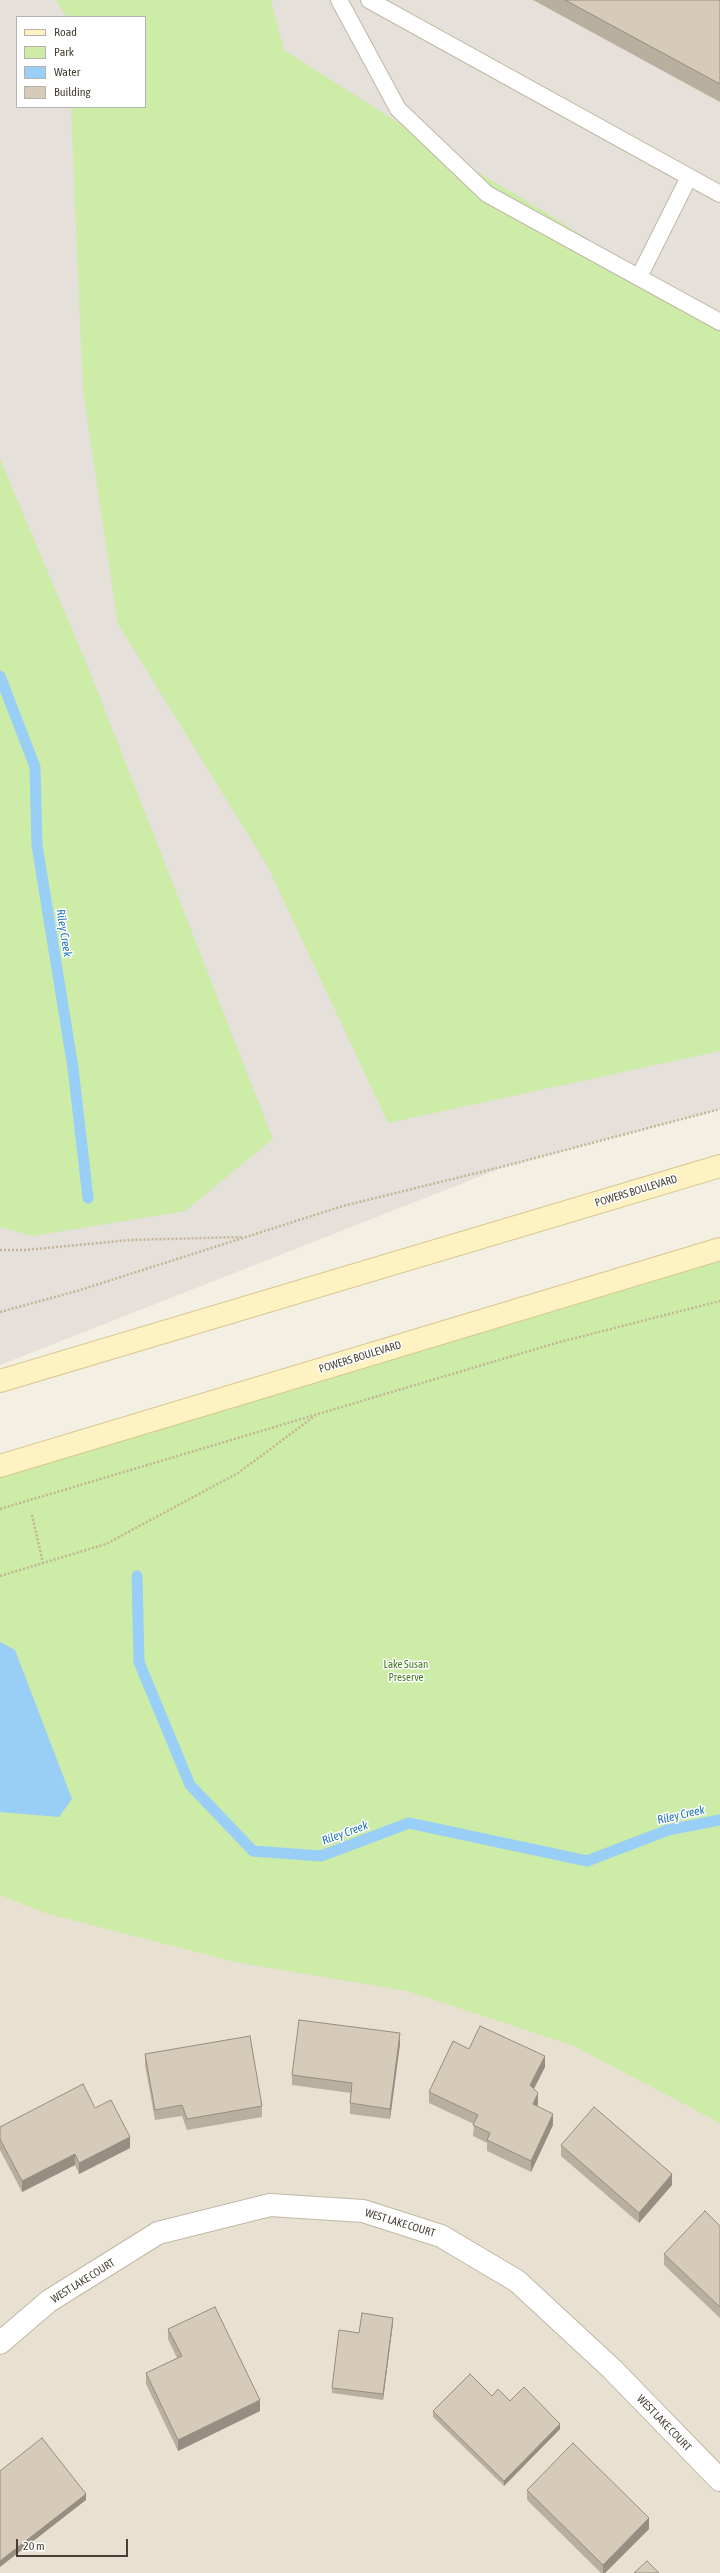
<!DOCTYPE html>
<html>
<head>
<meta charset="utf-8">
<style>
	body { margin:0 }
	#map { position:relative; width:720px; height:2573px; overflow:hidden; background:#f3efe3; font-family:"Asap Condensed",sans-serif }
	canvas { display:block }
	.legend { position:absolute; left:16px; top:16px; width:130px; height:92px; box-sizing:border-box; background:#fff; border:1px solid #b5b2ad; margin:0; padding:5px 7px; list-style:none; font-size:12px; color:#463f33 }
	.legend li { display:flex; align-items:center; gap:8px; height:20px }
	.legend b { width:20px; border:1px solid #b5b2ad }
	.scale { position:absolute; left:16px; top:2539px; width:112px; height:18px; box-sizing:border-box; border:2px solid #463f33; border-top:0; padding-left:5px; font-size:12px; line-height:14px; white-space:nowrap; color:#463f33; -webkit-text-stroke:3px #fff; paint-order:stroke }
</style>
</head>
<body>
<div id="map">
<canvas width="720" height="2573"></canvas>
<ul class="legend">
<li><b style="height:5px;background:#fff2c2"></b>Road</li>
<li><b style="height:11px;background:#cceca8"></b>Park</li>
<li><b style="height:11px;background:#99cef7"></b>Water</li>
<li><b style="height:11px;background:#d6cbb8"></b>Building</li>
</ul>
<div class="scale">20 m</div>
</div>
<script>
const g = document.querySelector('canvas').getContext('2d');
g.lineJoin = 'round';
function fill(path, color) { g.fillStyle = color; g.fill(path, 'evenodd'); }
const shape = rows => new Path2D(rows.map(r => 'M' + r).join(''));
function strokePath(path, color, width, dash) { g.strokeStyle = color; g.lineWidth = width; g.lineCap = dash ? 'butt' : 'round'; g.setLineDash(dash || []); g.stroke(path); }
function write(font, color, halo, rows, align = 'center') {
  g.font = font + ' "Asap Condensed",sans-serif'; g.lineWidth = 3; g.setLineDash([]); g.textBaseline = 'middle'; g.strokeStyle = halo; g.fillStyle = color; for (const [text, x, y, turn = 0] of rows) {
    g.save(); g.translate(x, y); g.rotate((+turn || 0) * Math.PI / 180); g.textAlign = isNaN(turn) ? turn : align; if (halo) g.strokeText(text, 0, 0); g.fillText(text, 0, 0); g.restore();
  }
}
fill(shape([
	[0,1565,720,2026,720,2573,0,2573]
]), '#e8e1d1');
fill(shape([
	[0,0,720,0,720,1109,509,1165,0,1365],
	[17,17,145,17,145,107,17,107]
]), '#e5e0d9');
fill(shape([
	[56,0,271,0,284,50,446,153,548,214,720,323,720,1051,388,1123,268,867,118,624,83,391,71,107,145,107,145,17,67,17],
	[0,459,88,667,273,1139,185,1211,32,1236,0,1227],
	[720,1249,720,2123,574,2046,407,1991,235,1962,45,1913,0,1895,0,1466]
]), '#cceca8');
fill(shape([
	[0,1642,15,1650,72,1799,59,1817,0,1812]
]), '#99cef7');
strokePath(shape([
	[0,676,35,767,37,845,73,1068,88,1198],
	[137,1576,139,1662,190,1785,253,1851,321,1856,409,1823,587,1861,668,1830,720,1820]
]), '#99cef7', 11);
const lane = shape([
	[339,0,398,109,487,194,720,322],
	[369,0,720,194],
	[639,277,689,177]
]);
const street = shape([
	[0,2343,49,2301,158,2233,270,2205,363,2211,441,2236,517,2281,612,2369,720,2480]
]);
const secondary = shape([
	[0,1381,720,1166],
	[0,1466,720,1249]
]);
strokePath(lane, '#c0b7a5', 18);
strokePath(street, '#c0b7a5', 24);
strokePath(secondary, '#d7c68e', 24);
strokePath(shape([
	[0,1250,25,1250,130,1240,241,1237],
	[0,1312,77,1291,343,1206,509,1165,720,1109],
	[0,1509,556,1343,720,1301],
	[32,1515,43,1563],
	[0,1576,106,1544,238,1473,316,1415]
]), '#c3b495', 2.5, [2, 2]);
strokePath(lane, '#fff', 16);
strokePath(street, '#fff', 22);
strokePath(secondary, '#fff2c2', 22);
fill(shape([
	[533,0,720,0,720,102],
	[400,2044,390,2119,350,2114,350,2103,351,2093,292,2085,292,2075],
	[469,2049,545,2067,534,2089,538,2104,537,2106,553,2125,531,2172,487,2151,487,2143,473,2136,474,2124,429,2103,429,2092],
	[145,2054,262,2106,262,2117,187,2130,182,2116,155,2120,145,2065],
	[95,2108,130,2148,79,2174,75,2165,22,2192,0,2150,0,2127],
	[561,2145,672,2185,639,2223,561,2156],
	[720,2226,720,2318,664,2265,664,2254],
	[393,2323,383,2400,332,2393,332,2388],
	[168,2329,260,2411,178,2451,146,2384,146,2373,177,2358,168,2339],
	[492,2396,510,2401,560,2429,504,2486,433,2417,433,2411],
	[527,2490,649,2529,605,2573,601,2573,527,2500]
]), '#b8af9e');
fill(shape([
	[400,2033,400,2044,390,2119,390,2109],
	[545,2056,545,2067,530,2096,530,2085],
	[538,2093,538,2104,533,2115,533,2104],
	[553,2114,553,2125,531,2172,531,2161],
	[130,2137,130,2148,79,2174,79,2163],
	[75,2154,75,2165,22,2192,22,2181],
	[672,2174,672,2185,639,2223,639,2213],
	[393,2318,393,2323,383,2400,383,2394],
	[260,2400,260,2411,178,2451,178,2440],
	[560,2424,560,2429,504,2486,504,2481],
	[86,2494,86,2500,0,2567,0,2561],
	[649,2518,649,2529,605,2573,603,2573,603,2565]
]), '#968e81');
const building = shape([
	[565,0,720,0,720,84,565,0],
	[299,2020,400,2033,390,2109,350,2103,352,2083,292,2075,299,2020],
	[480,2026,545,2056,530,2085,538,2093,533,2104,553,2114,531,2161,487,2140,490,2133,473,2125,478,2115,429,2092,453,2041,469,2049,480,2026],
	[250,2036,262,2106,187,2119,182,2105,155,2110,145,2054,250,2036],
	[83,2084,95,2108,111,2100,130,2137,79,2163,75,2154,22,2181,0,2139,0,2127,83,2084],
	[594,2107,672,2174,639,2213,561,2145,594,2107],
	[705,2211,720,2226,720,2307,664,2254,705,2211],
	[215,2307,260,2400,178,2440,146,2373,182,2356,168,2329,215,2307],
	[362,2313,393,2318,383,2394,332,2388,339,2330,359,2333,362,2313],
	[470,2374,492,2396,498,2389,510,2401,524,2387,560,2424,504,2481,433,2411,470,2374],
	[42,2438,86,2494,0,2561,0,2471,42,2438],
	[573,2443,649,2518,603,2565,527,2490,573,2443],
	[647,2561,659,2573,634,2573,647,2561]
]);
fill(building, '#d6cbb8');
strokePath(building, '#968e81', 1);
write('11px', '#463f33', '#fff', [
	["POWERS BOULEVARD",636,1191,-17],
	["POWERS BOULEVARD",360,1357,-17],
	["WEST LAKE COURT",400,2223,17],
	["WEST LAKE COURT",83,2281,-32],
	["WEST LAKE COURT",664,2423,46]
]);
write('11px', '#427d21', '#fff', [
	["Lake Susan",406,1665],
	["Preserve",406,1678]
]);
write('italic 12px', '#2377bb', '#fff', [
	["Riley Creek",64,933,81],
	["Riley Creek",681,1815,-13],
	["Riley Creek",345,1833,-20]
]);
</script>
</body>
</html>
